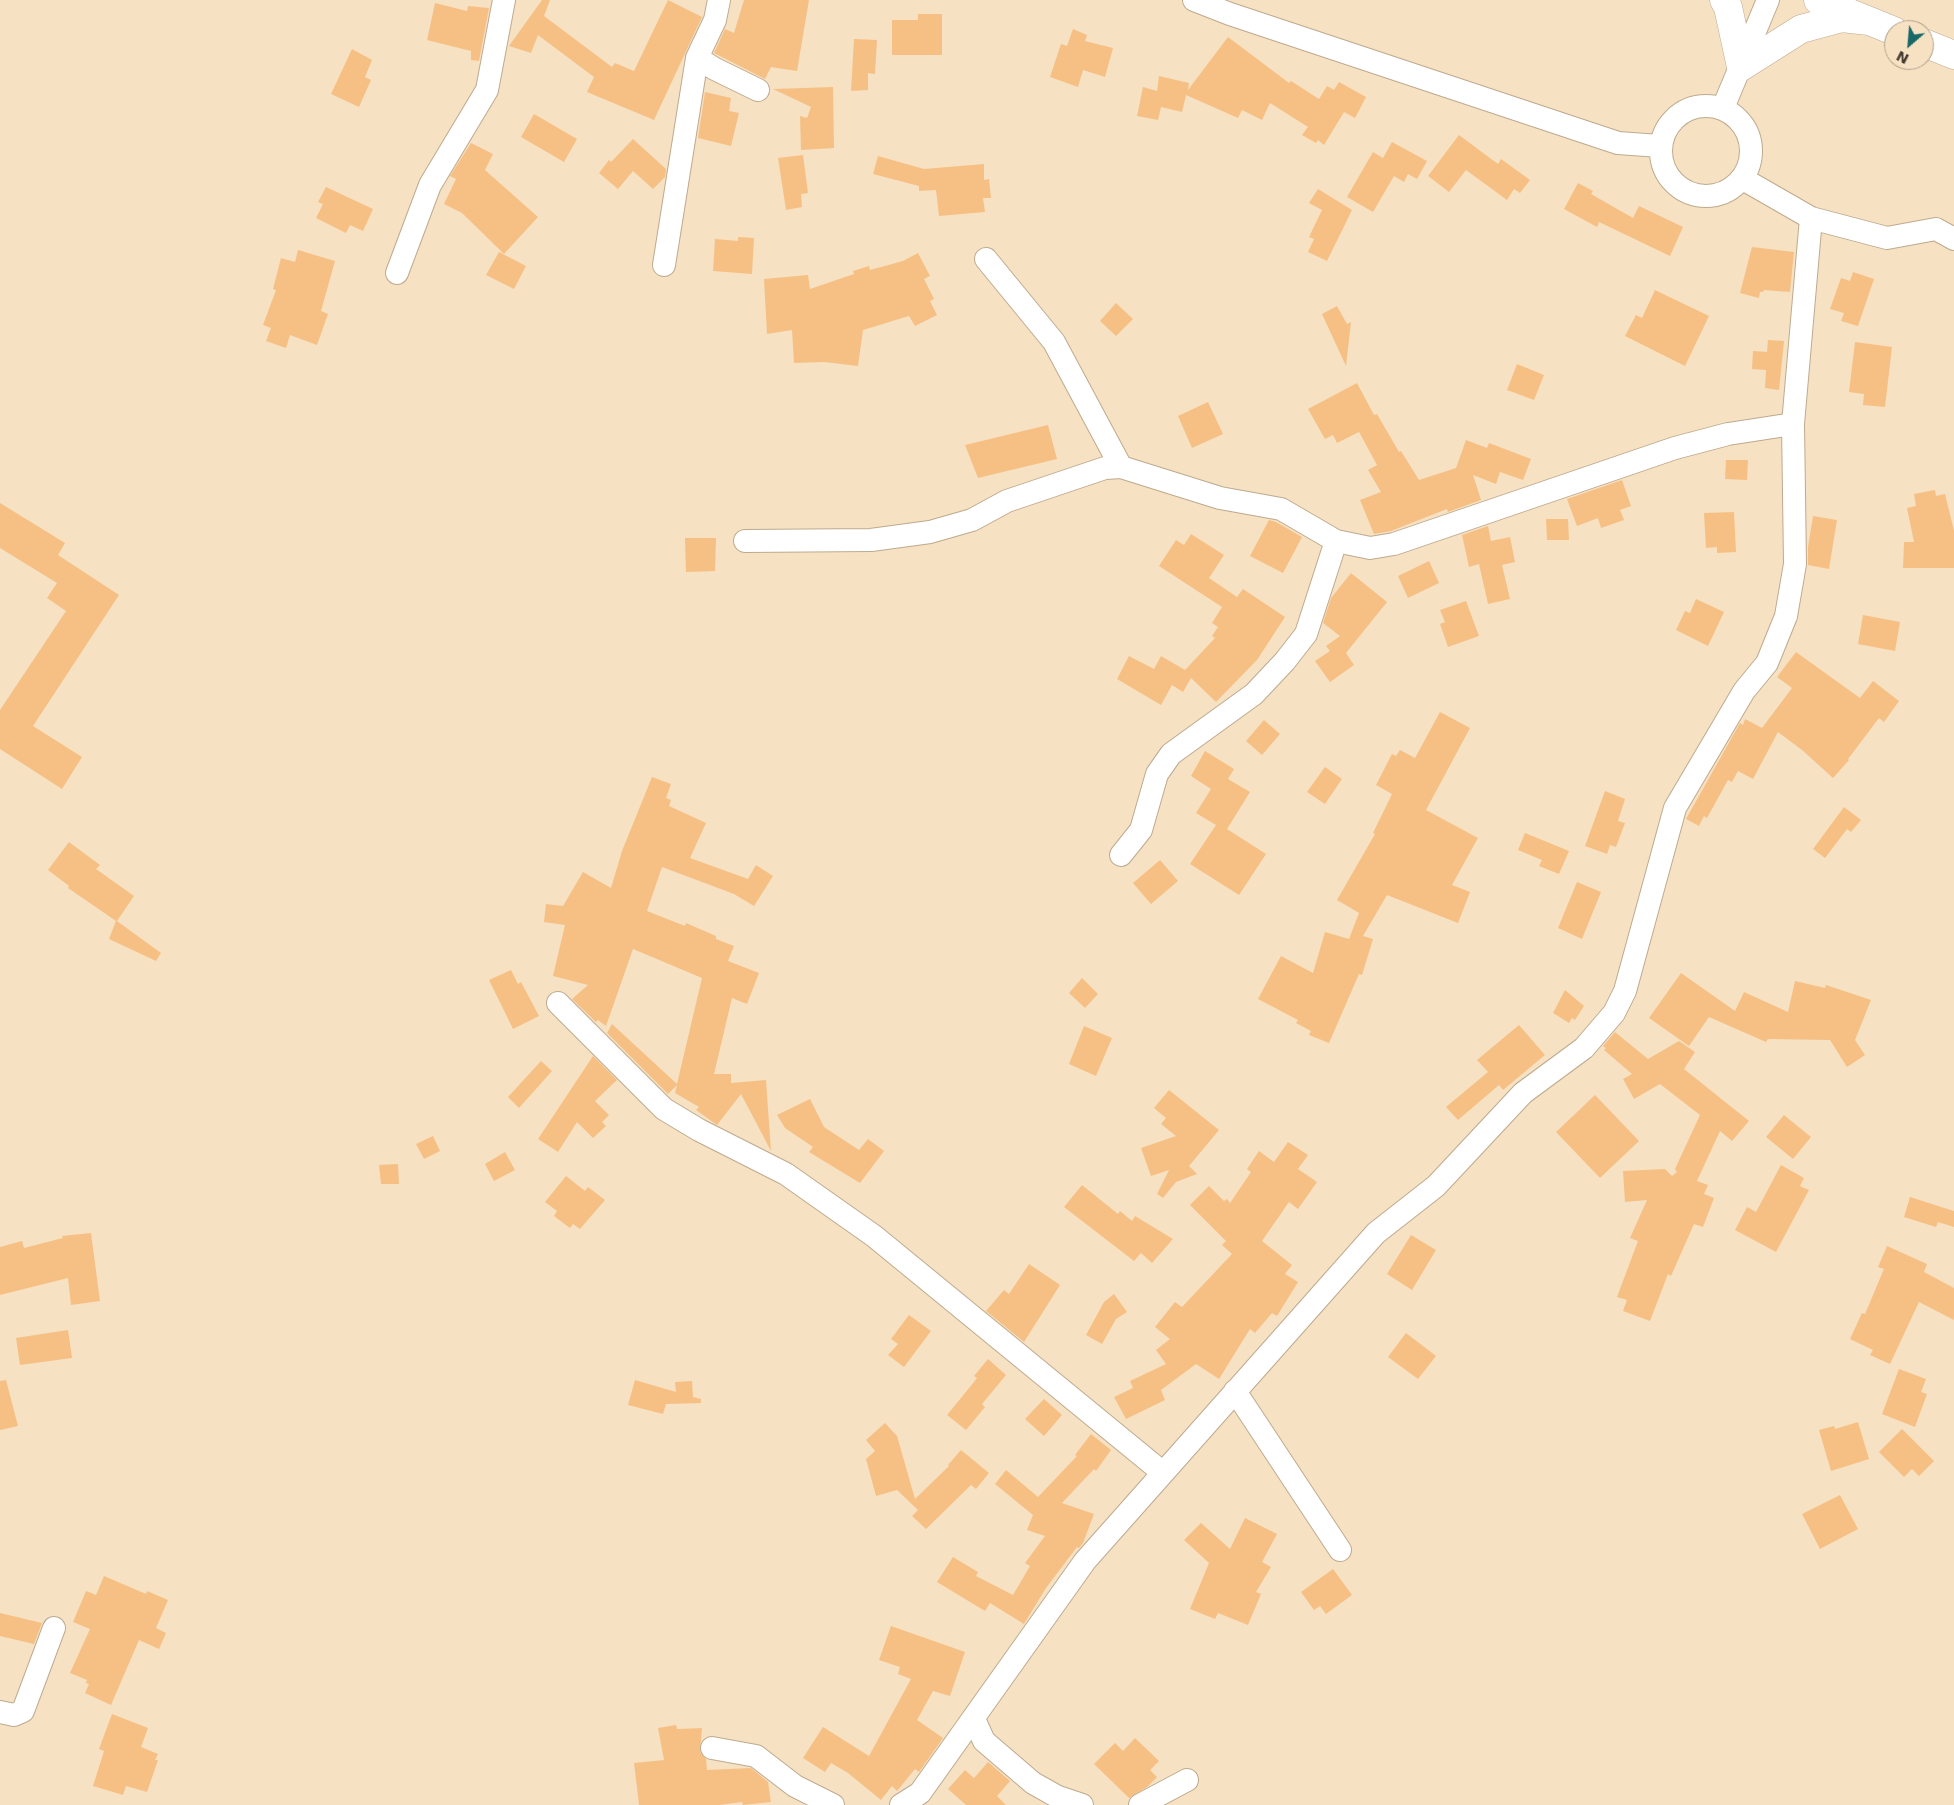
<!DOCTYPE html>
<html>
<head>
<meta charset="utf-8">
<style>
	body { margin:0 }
	#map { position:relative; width:1954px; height:1805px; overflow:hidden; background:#f6e1c3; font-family:"DejaVu Sans",sans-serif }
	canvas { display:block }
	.north { position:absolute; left:1884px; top:20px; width:50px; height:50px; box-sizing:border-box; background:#f6e1c3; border:1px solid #ae9f88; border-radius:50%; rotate:207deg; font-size:14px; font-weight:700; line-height:20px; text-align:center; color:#433b2f }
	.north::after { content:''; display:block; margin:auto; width:18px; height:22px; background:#196766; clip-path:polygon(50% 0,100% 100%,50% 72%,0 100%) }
</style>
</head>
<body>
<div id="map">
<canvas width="1954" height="1805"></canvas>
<div class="north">N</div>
</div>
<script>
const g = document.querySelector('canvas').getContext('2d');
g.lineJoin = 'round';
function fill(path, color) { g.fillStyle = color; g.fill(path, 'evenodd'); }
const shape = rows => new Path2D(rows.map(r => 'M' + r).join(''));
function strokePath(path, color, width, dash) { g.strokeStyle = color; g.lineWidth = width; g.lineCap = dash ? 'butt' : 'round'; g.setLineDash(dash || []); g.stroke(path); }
fill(shape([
	[542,0,550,0,544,16,612,67,615,63,634,71,668,0,702,17,654,120,587,92,594,77,538,35,531,53,509,46],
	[744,0,809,0,797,71,771,67,765,79,714,53,725,29,734,33],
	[435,3,467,11,468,6,489,8,479,61,471,60,471,51,427,40],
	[918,14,942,14,942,55,892,55,892,20,918,20],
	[1073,29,1087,35,1085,41,1113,48,1105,77,1083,70,1078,87,1050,77,1061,44,1067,46],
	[1228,37,1289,83,1291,81,1319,99,1327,86,1334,90,1339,82,1366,97,1355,118,1344,112,1324,145,1318,140,1316,143,1302,135,1308,127,1270,103,1262,120,1242,110,1238,118,1186,95,1182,112,1161,107,1158,120,1137,116,1143,87,1157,91,1159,76,1189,83,1188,90],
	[854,39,877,40,875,74,868,73,868,90,851,91],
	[352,49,372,60,365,77,371,80,359,107,331,94],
	[833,87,834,148,801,150,800,116,807,118,811,107,773,89],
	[705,92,731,98,729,111,739,113,731,146,698,138],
	[534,114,577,139,564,162,521,137],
	[1459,135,1498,164,1501,159,1530,180,1520,193,1514,189,1507,200,1466,170,1449,192,1428,176],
	[633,139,666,169,665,177,653,189,633,171,618,189,599,173,609,160,611,162],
	[1392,142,1427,161,1417,179,1408,174,1404,182,1394,176,1373,212,1347,197,1373,152,1383,158],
	[471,143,493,154,485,170,538,217,504,254,462,213,444,204,456,179,450,176],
	[803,155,808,193,801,194,802,207,786,210,778,158],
	[878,156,924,169,984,164,984,180,989,179,991,198,983,198,985,212,939,216,936,190,919,191,919,186,873,174],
	[1578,183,1593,191,1591,194,1633,218,1639,206,1683,227,1670,256,1599,222,1597,227,1564,209],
	[326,187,373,209,363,231,350,225,346,233,316,218,323,204,318,202],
	[1318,189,1352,210,1327,261,1308,252,1314,239,1309,237,1322,210,1309,203],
	[738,237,754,238,752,274,713,271,715,239,738,241],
	[1752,247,1794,252,1790,292,1764,290,1763,292,1760,292,1759,298,1740,293],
	[298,250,335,261,321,311,328,314,317,345,290,335,286,348,266,341,271,328,263,325,276,290,273,289,281,258,295,262],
	[499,252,526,266,514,289,486,275],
	[918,253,930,276,924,279,934,299,930,301,937,315,915,326,909,316,863,330,858,366,824,362,794,363,792,330,767,334,764,279,808,275,810,289,854,274,853,271,869,266,870,270,903,261],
	[1853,272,1874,279,1858,326,1841,321,1844,313,1830,309,1841,278,1850,281],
	[1655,290,1709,316,1685,366,1625,336,1636,315,1642,318],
	[1116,303,1133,319,1116,336,1100,321],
	[1337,306,1347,324,1351,322,1346,366,1322,314],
	[1768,340,1784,341,1779,390,1765,388,1766,370,1752,369,1753,351,1767,352],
	[1855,342,1892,347,1885,407,1863,405,1864,394,1849,392],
	[1517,364,1544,375,1534,400,1507,390],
	[1357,383,1374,415,1377,414,1399,452,1401,451,1419,480,1456,468,1466,440,1487,448,1489,443,1531,459,1523,480,1500,472,1496,484,1473,475,1481,500,1448,512,1447,509,1391,531,1374,534,1360,500,1381,492,1368,470,1377,465,1359,432,1337,443,1333,435,1325,439,1308,409],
	[1208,402,1223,434,1192,448,1178,416],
	[1048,425,1057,459,978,478,965,445],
	[1726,460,1748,460,1747,480,1725,479],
	[1622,480,1631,506,1620,510,1624,520,1601,528,1598,518,1577,526,1567,499],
	[1935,490,1936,496,1945,494,1954,531,1954,568,1903,568,1904,542,1914,542,1907,508,1916,506,1914,494],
	[0,503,65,543,58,555,119,595,33,726,82,757,62,789,0,749,0,710,66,611,47,598,57,583,0,548],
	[1734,512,1736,552,1717,553,1717,547,1706,548,1704,513],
	[1813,516,1837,520,1829,569,1808,565,1808,547],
	[1546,519,1568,519,1569,540,1547,540],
	[1269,520,1276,522,1302,537,1283,573,1250,556],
	[1488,526,1491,541,1510,537,1515,562,1502,565,1510,599,1488,604,1479,564,1469,567,1462,535],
	[1191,534,1224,555,1209,578,1237,597,1243,589,1285,617,1257,660,1216,702,1191,678,1183,692,1172,685,1161,705,1117,679,1129,656,1154,669,1161,656,1185,670,1215,638,1212,636,1218,627,1212,623,1222,607,1159,566,1176,540,1184,545],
	[685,538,716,538,715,571,686,572],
	[1429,561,1439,583,1408,598,1398,576],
	[1351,573,1387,602,1346,653,1354,665,1330,682,1315,661,1330,651,1326,646,1340,636,1323,623,1331,598],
	[1696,599,1724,612,1708,646,1676,630,1685,611,1690,613],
	[1466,601,1479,636,1448,647,1440,624,1445,622,1440,610],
	[1863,615,1900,622,1895,651,1858,644],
	[1796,652,1860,698,1873,681,1899,701,1884,722,1879,718,1848,759,1849,760,1833,778,1802,750,1778,732,1753,779,1738,771,1732,782,1728,780,1707,818,1704,816,1699,826,1686,819,1740,723,1743,725,1745,719,1762,728,1792,688,1777,677],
	[1440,712,1470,728,1426,810,1478,838,1452,885,1470,892,1458,923,1387,895,1363,936,1373,939,1362,975,1359,974,1329,1043,1309,1035,1311,1031,1296,1023,1298,1020,1258,999,1281,956,1313,973,1325,932,1349,939,1359,913,1337,900,1375,834,1373,833,1392,794,1376,785,1392,754,1396,756,1400,750,1415,758],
	[1264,720,1280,734,1262,755,1246,741],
	[1205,751,1234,769,1228,779,1250,792,1227,829,1266,854,1239,895,1190,864,1216,825,1196,813,1211,789,1191,776],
	[1325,767,1342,779,1325,804,1307,792],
	[652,777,671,784,666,798,671,800,669,806,706,823,690,858,748,879,756,865,773,876,754,906,734,894,662,867,647,911,685,926,686,923,716,936,716,939,734,946,728,961,759,973,747,1004,732,998,714,1074,731,1074,731,1083,766,1080,771,1151,741,1094,717,1125,696,1110,699,1107,675,1093,677,1085,668,1094,607,1033,612,1024,677,1084,702,978,633,949,606,1026,598,1020,596,1022,572,999,588,985,553,976,565,925,544,922,546,904,563,906,583,872,611,888,622,851],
	[1605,791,1625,799,1618,821,1625,823,1616,847,1610,845,1607,854,1585,846],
	[1844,807,1861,820,1851,832,1847,829,1825,858,1813,849],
	[1525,833,1569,851,1559,874,1539,866,1542,860,1518,850],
	[69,842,100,865,96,869,134,896,117,921,161,953,156,961,109,939,116,921,68,888,69,886,48,870],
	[1160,860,1178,881,1151,904,1133,883],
	[1577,882,1601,892,1582,939,1558,928],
	[511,970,518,984,521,982,539,1016,513,1029,489,980],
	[1681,973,1735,1011,1744,992,1788,1012,1795,981,1825,988,1826,985,1871,1000,1855,1040,1865,1055,1847,1067,1830,1040,1768,1039,1766,1042,1709,1017,1689,1046,1649,1018],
	[1082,978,1098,994,1085,1008,1069,993],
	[1565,990,1584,1006,1575,1020,1572,1018,1569,1023,1553,1013],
	[1519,1025,1545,1055,1503,1090,1499,1085,1458,1120,1446,1107,1488,1072,1477,1060],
	[1084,1026,1112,1038,1096,1076,1069,1064],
	[1615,1032,1648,1059,1679,1041,1695,1052,1684,1069,1749,1121,1732,1141,1720,1131,1697,1181,1708,1185,1704,1194,1714,1198,1703,1227,1694,1224,1671,1276,1668,1274,1650,1321,1623,1311,1627,1300,1617,1297,1638,1241,1630,1238,1647,1200,1625,1202,1623,1171,1665,1169,1672,1176,1677,1172,1675,1169,1700,1115,1660,1084,1634,1099,1623,1079,1632,1074,1604,1050,1606,1048,1603,1046],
	[593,1056,617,1080,595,1101,609,1115,602,1122,606,1126,593,1138,577,1122,558,1152,538,1139],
	[541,1061,552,1071,519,1108,508,1097],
	[1169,1090,1219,1130,1189,1166,1197,1174,1176,1182,1163,1198,1157,1194,1169,1170,1151,1176,1141,1148,1176,1136,1161,1124,1166,1118,1154,1108],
	[1595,1095,1639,1141,1600,1178,1556,1132],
	[810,1099,824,1127,859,1150,868,1139,884,1151,860,1183,809,1152,813,1147,785,1128,777,1115],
	[1784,1115,1811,1137,1793,1159,1766,1137],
	[433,1136,440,1151,424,1159,416,1144],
	[1288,1142,1308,1155,1298,1169,1317,1182,1298,1209,1289,1202,1262,1241,1292,1265,1285,1274,1298,1282,1277,1316,1272,1313,1255,1333,1250,1329,1219,1379,1196,1364,1161,1390,1165,1400,1126,1419,1114,1397,1133,1388,1130,1381,1166,1364,1156,1350,1170,1339,1155,1327,1175,1302,1182,1307,1232,1254,1222,1245,1226,1241,1190,1205,1209,1186,1224,1201,1227,1199,1230,1203,1251,1172,1247,1169,1259,1151,1274,1162],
	[505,1152,515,1170,494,1181,485,1164],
	[398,1164,399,1184,381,1184,379,1165],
	[1781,1165,1804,1178,1800,1186,1809,1190,1776,1252,1735,1230,1747,1207,1756,1212],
	[566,1176,585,1191,588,1187,605,1200,580,1229,573,1224,570,1228,554,1216,557,1211,545,1202],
	[1082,1185,1118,1214,1120,1211,1132,1221,1135,1216,1173,1239,1152,1263,1141,1253,1134,1261,1064,1207],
	[1910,1197,1954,1211,1954,1227,1938,1222,1936,1227,1904,1217],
	[91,1233,100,1301,71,1305,68,1278,0,1295,0,1247,22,1241,24,1248,63,1238,62,1236],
	[1411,1235,1436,1250,1412,1290,1387,1274],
	[1887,1246,1927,1264,1924,1272,1954,1288,1954,1320,1919,1302,1890,1364,1870,1355,1873,1350,1850,1339,1862,1313,1865,1314,1884,1269,1878,1267],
	[1029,1264,1060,1285,1024,1342,986,1311,1004,1290,1009,1294],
	[1114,1294,1127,1312,1116,1319,1102,1344,1086,1335,1104,1302],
	[909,1315,931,1331,904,1367,888,1355,898,1344,891,1339],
	[68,1330,72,1358,20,1365,16,1338],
	[1406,1333,1436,1356,1418,1379,1388,1357],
	[988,1359,1006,1375,982,1404,985,1407,966,1430,947,1415,974,1382,977,1378,974,1376],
	[1899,1369,1926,1379,1921,1392,1927,1394,1915,1427,1882,1414],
	[6,1380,18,1426,0,1430,0,1381],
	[635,1380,676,1392,675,1382,692,1381,693,1397,701,1399,701,1403,666,1404,663,1414,628,1405],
	[1044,1399,1062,1415,1044,1436,1025,1419],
	[1858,1422,1869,1459,1831,1471,1819,1430,1834,1426,1835,1429],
	[885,1423,897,1436,915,1499,949,1466,948,1465,961,1450,989,1473,976,1489,971,1485,926,1529,912,1516,918,1510,897,1490,876,1496,866,1459,875,1451,866,1440],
	[1902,1429,1934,1461,1919,1476,1912,1469,1904,1477,1879,1452],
	[1091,1434,1111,1450,1096,1471,1094,1469,1062,1503,1094,1514,1083,1543,1079,1548,1077,1547,1046,1588,1024,1624,990,1603,985,1611,937,1582,953,1557,978,1572,976,1576,1013,1595,1030,1566,1025,1563,1045,1536,1027,1530,1033,1515,995,1484,1006,1470,1038,1497,1077,1456,1075,1455],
	[1840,1495,1858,1529,1820,1549,1802,1514],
	[1245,1518,1277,1534,1262,1562,1271,1567,1256,1592,1261,1594,1248,1625,1218,1613,1215,1619,1190,1609,1209,1563,1184,1540,1201,1523,1230,1549],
	[1333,1569,1352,1595,1326,1614,1320,1606,1314,1610,1301,1592],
	[104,1576,146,1594,147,1591,168,1600,156,1628,166,1633,159,1649,139,1640,111,1705,85,1693,89,1684,86,1683,87,1680,70,1673,90,1629,73,1622,86,1591,96,1595],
	[0,1613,42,1623,34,1644,0,1636],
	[891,1626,965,1652,950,1696,933,1691,917,1720,943,1738,919,1772,915,1769,897,1791,892,1786,881,1800,848,1773,831,1763,825,1772,803,1758,823,1727,869,1756,911,1679,898,1674,900,1667,879,1660],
	[112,1714,148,1728,141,1747,158,1754,155,1760,158,1760,147,1792,126,1786,123,1795,93,1786,104,1751,99,1749],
	[676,1725,677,1729,702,1728,700,1752,706,1759,707,1770,751,1768,768,1782,771,1802,743,1805,742,1802,719,1805,639,1805,634,1763,664,1760,658,1728],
	[1135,1738,1159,1761,1150,1770,1157,1777,1147,1787,1129,1798,1094,1764,1115,1743,1123,1751],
	[988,1762,1010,1781,997,1796,1006,1805,966,1805,948,1789,965,1770,974,1778]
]), '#f6c084');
const minor = shape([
	[1194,0,1230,14,1618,143,1660,146],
	[697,58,715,69,758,90],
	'1661 151a45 45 0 1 1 90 0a45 45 0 1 1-90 0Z',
	[1723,108,1768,0],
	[1743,179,1811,218,1887,238,1936,229,1954,239],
	[986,259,1054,342,1121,467],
	[664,265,697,58,715,20,719,0],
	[397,273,430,185,487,90,504,0],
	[745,541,871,540,930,532,972,520,1007,501,1105,468,1121,467,1220,498,1281,509,1336,541,1370,548,1394,544,1675,448,1728,434,1793,424],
	[1121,855,1141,830,1157,774,1171,754,1254,694,1285,661,1306,634,1336,541],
	[558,1003,664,1109,699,1130,786,1174,874,1236,1162,1472],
	[1235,1391,1340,1550],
	[0,1712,14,1715,23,1711,54,1628],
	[974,1719,984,1741,1033,1783,1058,1797,1082,1805],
	[712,1748,756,1756,795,1786,833,1805],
	[901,1805,920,1793,1085,1561,1376,1233,1436,1186,1523,1093,1584,1048,1614,1013,1625,991,1675,808,1744,691,1767,663,1786,616,1795,564,1793,424,1811,218],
	[1140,1805,1187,1780]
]);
const trunk = shape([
	[1724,0,1728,7,1741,67,1801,29,1842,18,1869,21],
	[1818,0,1894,31],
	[1924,43,1954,55]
]);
strokePath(minor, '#beaa8e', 24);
strokePath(trunk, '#beaa8e', 29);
strokePath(minor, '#fff', 22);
strokePath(trunk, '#fff', 28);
</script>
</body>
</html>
